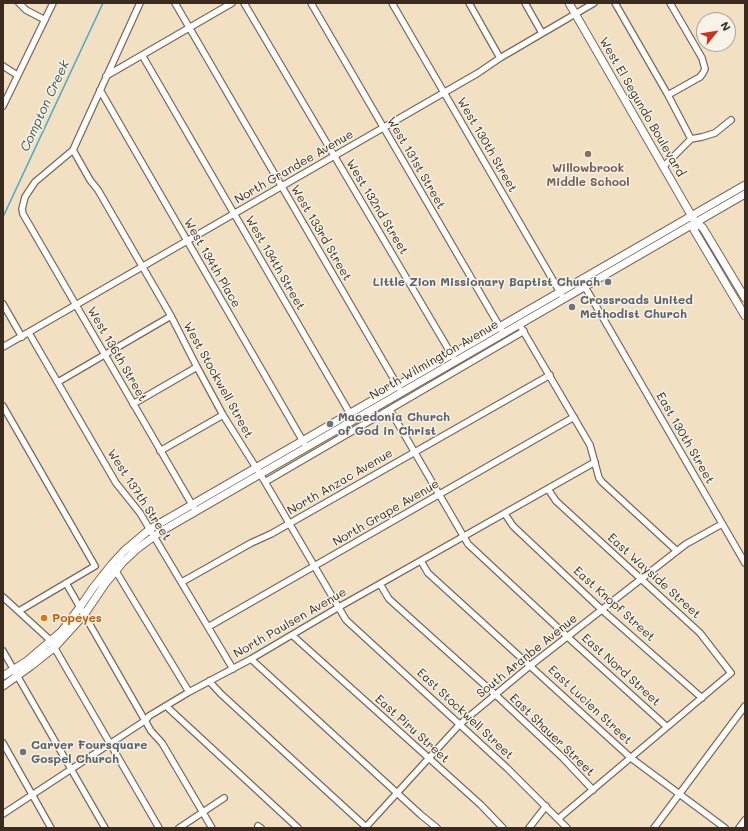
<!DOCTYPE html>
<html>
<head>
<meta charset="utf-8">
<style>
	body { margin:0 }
	#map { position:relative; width:748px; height:831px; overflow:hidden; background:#f2e0c3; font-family:Mali,sans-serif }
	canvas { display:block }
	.frame { position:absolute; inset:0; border:4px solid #3b2a1e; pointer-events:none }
	.north { position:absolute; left:696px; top:12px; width:40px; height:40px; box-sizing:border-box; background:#f7f3e8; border:1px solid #aca397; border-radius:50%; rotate:60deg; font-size:11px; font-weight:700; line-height:16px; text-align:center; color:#3b2a1e }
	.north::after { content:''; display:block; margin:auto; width:14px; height:18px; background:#c8321e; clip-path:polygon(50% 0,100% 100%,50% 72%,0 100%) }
</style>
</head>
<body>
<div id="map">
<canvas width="748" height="831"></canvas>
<div class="frame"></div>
<div class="north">N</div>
</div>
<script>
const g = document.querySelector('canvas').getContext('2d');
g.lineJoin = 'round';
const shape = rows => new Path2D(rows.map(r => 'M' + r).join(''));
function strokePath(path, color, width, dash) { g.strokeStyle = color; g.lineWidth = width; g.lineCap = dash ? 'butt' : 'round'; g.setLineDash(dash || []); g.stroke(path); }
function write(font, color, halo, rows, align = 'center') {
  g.font = font + ' Mali,sans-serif'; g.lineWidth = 3; g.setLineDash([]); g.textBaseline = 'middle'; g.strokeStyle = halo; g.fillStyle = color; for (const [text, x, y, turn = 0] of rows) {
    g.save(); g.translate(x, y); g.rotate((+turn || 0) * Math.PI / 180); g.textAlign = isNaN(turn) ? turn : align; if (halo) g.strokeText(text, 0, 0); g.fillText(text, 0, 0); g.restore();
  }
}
strokePath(shape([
	[3,217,103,3]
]), '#45a8c5', 1.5);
const minor = shape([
	[19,3,26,10,45,20],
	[140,3,73,150,35,182,25,197,22,209,23,214,194,508],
	[175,3,399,388],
	[244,3,453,357],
	[311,3,501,329],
	[392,3,561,294],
	[469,3,500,58],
	[525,3,542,33],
	[615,3,668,95,691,139],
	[142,55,352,417],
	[3,66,17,75],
	[106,76,232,3],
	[100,90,304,443],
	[668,95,700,77,703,73,705,69,702,58,670,3],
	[3,106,53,3],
	[73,150,90,180,98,190,171,316,197,367,223,415,265,482,346,620,507,768,567,828],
	[663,167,691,139,702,137,715,133,731,120],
	[581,280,745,563],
	[3,304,22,337],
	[522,329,590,445,599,478,602,482,677,551],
	[29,333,116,483,140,513,233,669],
	[3,347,478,73,500,58,594,3],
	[58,382,171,316],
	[133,404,197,367],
	[3,406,95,566,19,611],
	[390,410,468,544,571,640,667,727],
	[160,451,223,415],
	[265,482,524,331],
	[548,489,556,501,700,633,731,673,558,819],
	[505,514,513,526,602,610,702,698],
	[421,561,428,573,631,758,725,828],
	[114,568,189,692],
	[182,582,251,543,271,534,550,375],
	[66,583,151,731,162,743,212,828],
	[380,584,389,599,498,697,563,758,593,790],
	[3,597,50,640,159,828],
	[208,627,574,417],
	[292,635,481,805,503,828],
	[3,651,105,828],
	[251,659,421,815,437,828],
	[209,681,221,694,367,828],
	[166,706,298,828],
	[3,743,51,828],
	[3,814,146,720,149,716,189,692,251,659,339,607,595,462],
	[258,826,261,828],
	[179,828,224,798],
	[365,828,460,724,531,665,677,551,686,544,722,524],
	[529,828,546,806],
	[654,828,745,706],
	[739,828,745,820]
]);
const major = shape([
	[569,3,694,220],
	[696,222,694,230,745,316],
	[696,222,703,228,745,298],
	[3,676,27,661,61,632,80,607,93,588,112,564,124,551,150,529,745,185],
	[3,686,31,666,55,647,84,615,105,584,123,562,137,549,160,532,745,194]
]);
strokePath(minor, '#7b6a58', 8);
strokePath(major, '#7b6a58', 9);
strokePath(minor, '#fff', 5.5);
strokePath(major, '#fff', 7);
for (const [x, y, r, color] of [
	[588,154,4,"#8d6e63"],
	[608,282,4,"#6b7280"],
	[572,307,4,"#6b7280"],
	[330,424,4,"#6b7280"],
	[44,618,4,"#e8710a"],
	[23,752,4,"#6b7280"]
]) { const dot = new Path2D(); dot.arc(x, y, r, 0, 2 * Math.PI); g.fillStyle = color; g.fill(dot); strokePath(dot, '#f7f3e8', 1.5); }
write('12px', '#3b2a1e', '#f7f3e8', [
	["West El Segundo Boulevard",642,107,60],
	["West 130th Street",487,145,60],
	["West 131st Street",416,163,60],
	["North Grandee Avenue",294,167,-30],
	["West 132nd Street",377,207,59],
	["West 133rd Street",321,233,60],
	["West 134th Place",212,263,60],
	["West 134th Street",275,263,60],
	["West 136th Street",117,354,60],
	["North Wilmington Avenue",434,360,-30],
	["West Stockwell Street",218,380,61],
	["East 130th Street",685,438,60],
	["North Anzac Avenue",340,482,-30],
	["West 137th Street",139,495,57],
	["North Grape Avenue",386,513,-30],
	["East Wayside Street",654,576,42],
	["East Knopf Street",614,604,42],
	["North Paulsen Avenue",290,623,-30],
	["South Aranbe Avenue",527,656,-39],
	["East Nord Street",621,670,42],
	["East Lucien Street",590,705,43],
	["East Stockwell Street",465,714,43],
	["East Piru Street",412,729,42],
	["East Shauer Street",552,735,44]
]);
write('bold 12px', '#785e54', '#f7f3e8', [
	["Willowbrook",588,168],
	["Middle School",588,182]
]);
write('bold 12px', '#5b616d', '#f7f3e8', [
	["Little Zion Missionary Baptist Church",600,282,"right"],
	["Crossroads United",580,300],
	["Methodist Church",580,314],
	["Macedonia Church",338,417],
	["of God in Christ",338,431],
	["Carver Foursquare",31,745],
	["Gospel Church",31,759]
], 'left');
write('bold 12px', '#c56008', '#f7f3e8', [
	["Popeyes",52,618]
], 'left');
write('italic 13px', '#3e5658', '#f7f3e8', [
	["Compton Creek",45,106,-65]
]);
</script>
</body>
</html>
